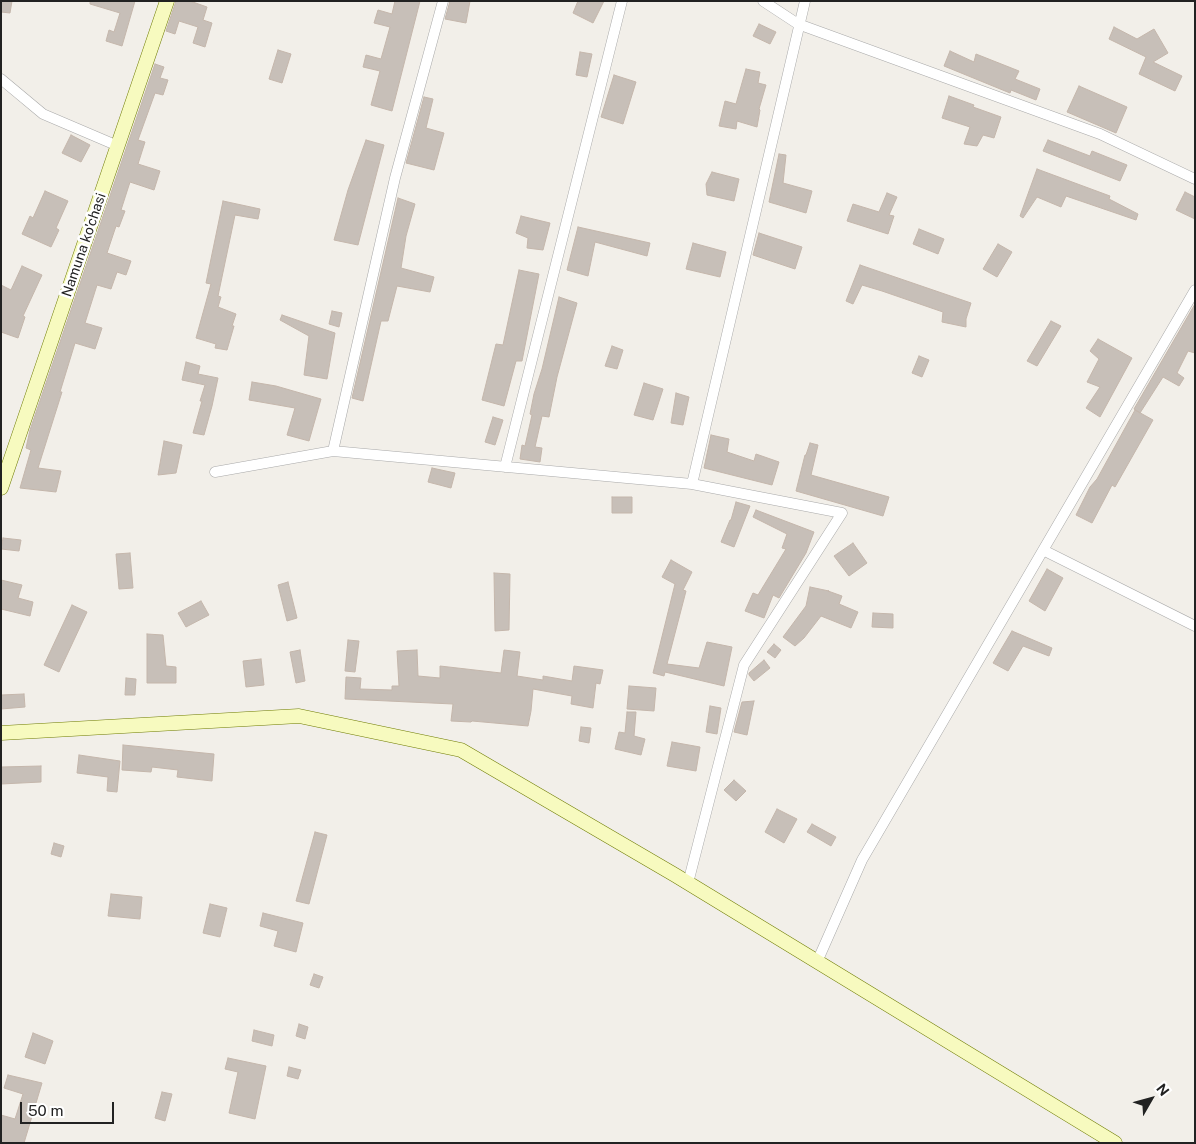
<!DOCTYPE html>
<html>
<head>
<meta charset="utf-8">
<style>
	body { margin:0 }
	#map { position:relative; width:1196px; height:1144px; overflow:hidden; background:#f2efe9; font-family:"Public Sans",sans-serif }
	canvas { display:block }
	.frame { position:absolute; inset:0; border:2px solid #222; pointer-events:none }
	.north { position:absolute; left:1126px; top:1074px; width:50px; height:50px; -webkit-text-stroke:4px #fff; paint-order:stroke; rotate:52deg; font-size:14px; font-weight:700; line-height:20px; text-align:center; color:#222 }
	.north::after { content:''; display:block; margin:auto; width:18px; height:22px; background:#222; clip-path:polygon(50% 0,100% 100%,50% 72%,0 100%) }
	.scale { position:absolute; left:20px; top:1102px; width:94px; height:22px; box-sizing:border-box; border:2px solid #222; border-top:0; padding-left:6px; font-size:15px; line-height:18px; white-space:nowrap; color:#222; -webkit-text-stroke:4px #fff; paint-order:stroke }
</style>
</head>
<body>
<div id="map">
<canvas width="1196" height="1144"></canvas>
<div class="frame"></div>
<div class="north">N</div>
<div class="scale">50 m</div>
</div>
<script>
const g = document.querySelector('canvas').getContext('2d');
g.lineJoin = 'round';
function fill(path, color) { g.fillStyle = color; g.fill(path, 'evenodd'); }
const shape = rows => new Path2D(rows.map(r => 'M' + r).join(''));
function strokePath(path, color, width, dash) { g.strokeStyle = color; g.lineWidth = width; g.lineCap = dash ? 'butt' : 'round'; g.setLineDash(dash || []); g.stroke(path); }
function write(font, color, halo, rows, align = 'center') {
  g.font = font + ' "Public Sans",sans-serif'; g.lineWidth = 5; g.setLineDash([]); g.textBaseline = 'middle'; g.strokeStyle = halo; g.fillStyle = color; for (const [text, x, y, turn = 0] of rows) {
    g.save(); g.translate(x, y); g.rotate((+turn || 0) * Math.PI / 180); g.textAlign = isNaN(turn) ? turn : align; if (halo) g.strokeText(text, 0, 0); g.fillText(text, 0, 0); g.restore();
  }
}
const building = shape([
	[1,1,12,1,10,13,1,12,1,1],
	[90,1,135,1,122,46,106,41,109,30,114,32,120,13,90,4,90,1],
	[176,1,190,1,207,7,203,20,212,23,205,47,193,43,198,27,179,21,175,34,166,31,176,1],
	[395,1,420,1,392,111,371,105,380,71,363,67,366,55,381,59,390,27,374,23,378,10,392,14,395,1],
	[450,1,470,1,466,23,445,19,450,1],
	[578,1,604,1,593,23,573,13,578,1],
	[759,24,776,32,770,44,753,36,759,24],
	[1114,27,1137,39,1154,29,1168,53,1153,62,1182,76,1175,91,1139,74,1146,57,1109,39,1114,27],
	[278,50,291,54,282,83,269,79,278,50],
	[950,51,974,62,976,54,1019,71,1015,79,1040,89,1036,100,1011,90,1010,93,944,66,950,51],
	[580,52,592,54,587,77,576,75,580,52],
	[155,64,164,67,160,78,168,80,163,95,155,93,138,140,145,142,138,164,160,171,154,190,130,182,121,210,125,211,119,227,116,226,107,253,131,261,126,275,117,272,111,289,97,285,85,323,102,328,95,349,75,343,60,392,62,392,38,468,61,471,56,492,20,488,31,450,26,448,30,430,155,64],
	[746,69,760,72,758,83,766,85,759,109,760,110,757,127,737,121,736,129,719,126,725,101,736,104,746,69],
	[614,75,636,82,623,124,601,117,614,75],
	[1079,86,1127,107,1116,133,1067,112,1079,86],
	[949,96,974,105,973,107,1001,117,994,138,983,135,977,146,964,144,970,127,942,118,949,96],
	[424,97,433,99,426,128,444,133,434,170,406,163,424,97],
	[71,135,90,145,81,162,62,153,71,135],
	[366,140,384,145,358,245,334,240,348,190,366,140],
	[1048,140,1090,156,1092,151,1127,165,1120,181,1043,151,1048,140],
	[779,154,786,155,783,183,812,191,806,213,769,202,779,154],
	[1037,169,1110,196,1109,199,1138,214,1136,220,1066,196,1061,207,1037,197,1023,218,1020,216,1037,169],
	[712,172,739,179,734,201,707,195,706,184,712,172],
	[45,191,68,201,56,228,59,230,51,247,22,234,30,216,33,218,45,191],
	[1185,192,1195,197,1195,219,1176,210,1185,192],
	[887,193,897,197,889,215,894,216,888,234,847,221,853,204,879,212,887,193],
	[398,198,415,204,406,236,401,268,434,277,430,292,397,286,388,321,381,321,363,401,352,398,398,198],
	[223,201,260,209,258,219,235,215,218,296,221,297,218,307,236,314,232,326,234,326,227,350,215,348,216,344,196,338,211,284,206,283,223,201],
	[521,216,550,223,543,250,527,248,528,238,516,233,521,216],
	[578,227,650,243,647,256,595,242,588,276,567,270,578,227],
	[919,229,944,239,938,254,913,244,919,229],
	[759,233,802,247,795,269,753,255,759,233],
	[693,243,726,252,720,277,686,269,693,243],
	[998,244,1012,252,997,277,983,269,998,244],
	[860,265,971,303,966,319,966,327,942,322,943,312,882,291,862,285,853,304,846,301,860,265],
	[22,266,42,275,23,316,25,317,18,338,1,332,1,285,11,290,22,266],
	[519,270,539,274,522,361,516,361,504,406,482,400,496,344,503,345,519,270],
	[559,297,577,303,557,377,549,417,542,416,535,447,542,448,540,462,520,459,522,445,525,446,532,415,530,414,534,394,542,369,559,297],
	[1195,304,1195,353,1188,351,1177,373,1184,378,1179,386,1163,377,1140,413,1134,409,1195,304],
	[332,311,342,313,339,327,329,324,332,311],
	[282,315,335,333,327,379,304,375,309,336,280,320,282,315],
	[1051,321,1061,326,1037,366,1027,361,1051,321],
	[1098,339,1132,358,1100,417,1086,408,1100,387,1087,382,1099,359,1090,351,1098,339],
	[612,346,623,350,617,369,605,366,612,346],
	[919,356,929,360,922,377,912,373,919,356],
	[186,362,200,366,198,374,218,378,212,406,204,435,193,433,202,401,200,401,205,385,182,380,186,362],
	[252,382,276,386,321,399,309,441,287,435,295,408,249,400,252,382],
	[644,383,663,389,653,420,634,415,644,383],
	[676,393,689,397,683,425,671,423,676,393],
	[1135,410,1153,420,1115,487,1112,485,1092,523,1076,515,1090,487,1097,479,1135,410],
	[493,417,503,420,495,445,485,442,493,417],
	[711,435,729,439,727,452,754,461,756,454,779,462,772,485,704,468,711,435],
	[164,441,182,445,176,473,158,475,164,441],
	[810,443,818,445,811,475,889,497,883,516,796,491,805,455,806,455,810,443],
	[432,468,455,473,451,488,428,482,432,468],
	[612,497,632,497,632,513,612,513,612,497],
	[736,502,750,506,734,547,721,542,730,520,731,520,736,502],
	[756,510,814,532,806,553,779,598,773,595,764,618,745,611,753,593,758,595,786,549,782,548,787,534,753,517,756,510],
	[3,538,21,540,19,551,1,549,3,538],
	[853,543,867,563,849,576,834,556,853,543],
	[130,553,133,588,119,589,116,554,130,553],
	[671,560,692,572,683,590,686,591,667,664,699,668,707,642,732,647,724,686,665,672,664,676,653,673,675,584,662,577,671,560],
	[1047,569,1063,578,1045,611,1029,601,1047,569],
	[494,573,510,574,509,630,495,631,494,573],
	[1,580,22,585,18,598,33,602,30,616,1,609,1,580],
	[288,582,297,618,287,621,278,585,288,582],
	[810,587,829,591,828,591,842,596,839,604,858,612,851,628,821,616,804,638,795,646,783,637,806,606,810,587],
	[201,601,209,615,186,627,178,613,201,601],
	[72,605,87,612,59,672,44,665,72,605],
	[873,613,893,614,893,628,872,627,873,613],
	[1012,631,1052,648,1049,656,1023,646,1008,671,993,663,1012,631],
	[147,634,163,635,166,666,176,667,176,683,147,683,147,634],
	[348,640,359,641,355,672,345,671,348,640],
	[774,644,781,650,775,658,767,652,774,644],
	[300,650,305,681,296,683,290,652,300,650],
	[417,650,418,676,440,678,440,666,501,673,504,650,520,652,517,676,543,680,543,676,572,681,574,666,603,670,600,684,596,683,593,708,571,704,572,696,533,689,531,711,528,726,472,721,471,722,451,721,453,704,345,699,346,677,361,678,360,689,392,690,392,686,399,686,397,651,417,650],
	[261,659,264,685,246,687,243,661,261,659],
	[764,660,770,668,754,681,749,675,749,673,764,660],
	[126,678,136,679,135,695,125,695,126,678],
	[629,686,656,688,654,711,627,709,629,686],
	[24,694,25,707,1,709,1,695,24,694],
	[754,701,747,735,734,732,742,702,754,701],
	[710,706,721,708,717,734,706,732,710,706],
	[627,712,636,712,634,736,645,739,641,755,615,749,619,732,625,733,627,712],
	[581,727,591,728,589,743,579,741,581,727],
	[672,742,700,747,696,771,667,766,672,742],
	[123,745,214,754,212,781,177,777,178,770,152,767,151,772,122,770,123,745],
	[79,755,120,761,117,792,107,791,108,777,77,773,79,755],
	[41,766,41,782,1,784,1,767,41,766],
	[734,780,746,791,736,801,724,790,734,780],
	[777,809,797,819,784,843,765,832,777,809],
	[812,824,836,837,831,846,807,832,812,824],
	[315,832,327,835,309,904,296,901,315,832],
	[54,843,64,846,61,857,51,854,54,843],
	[111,894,142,897,140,919,108,916,111,894],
	[210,904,227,908,220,937,203,933,210,904],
	[263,913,303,923,296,952,274,946,278,931,260,926,263,913],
	[314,974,323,977,319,988,310,985,314,974],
	[299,1024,308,1027,305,1039,296,1036,299,1024],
	[254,1030,274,1035,272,1046,252,1041,254,1030],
	[33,1033,53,1041,45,1064,25,1057,33,1033],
	[228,1058,266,1066,255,1119,229,1113,238,1072,225,1069,228,1058],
	[289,1067,301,1070,298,1079,287,1076,289,1067],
	[8,1075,42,1083,24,1143,1,1143,1,1115,15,1119,23,1094,4,1088,8,1075],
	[162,1092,172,1094,165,1121,155,1118,162,1092]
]);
fill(building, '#c7bfb8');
strokePath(building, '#c4b6ab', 1);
const minor = shape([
	[763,1,798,24,1100,134,1195,179],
	[1,79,43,114,118,146],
	[333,451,395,178,443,1],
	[505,467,622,1],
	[215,472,333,451,692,484,842,513,744,665,688,883],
	[692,484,805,1],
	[1043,550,1195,626],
	[817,962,862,860,1195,290]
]);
const secondary = shape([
	[1,488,167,1],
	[1,733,299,716,461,750,675,875,1115,1143]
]);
strokePath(minor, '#a9a9a9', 11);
strokePath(secondary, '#707d05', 15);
strokePath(minor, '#fff', 10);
strokePath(secondary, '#f7fabf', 14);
write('14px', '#222', '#fff', [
	["Namuna ko'chasi",84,245,-71]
]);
</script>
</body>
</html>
